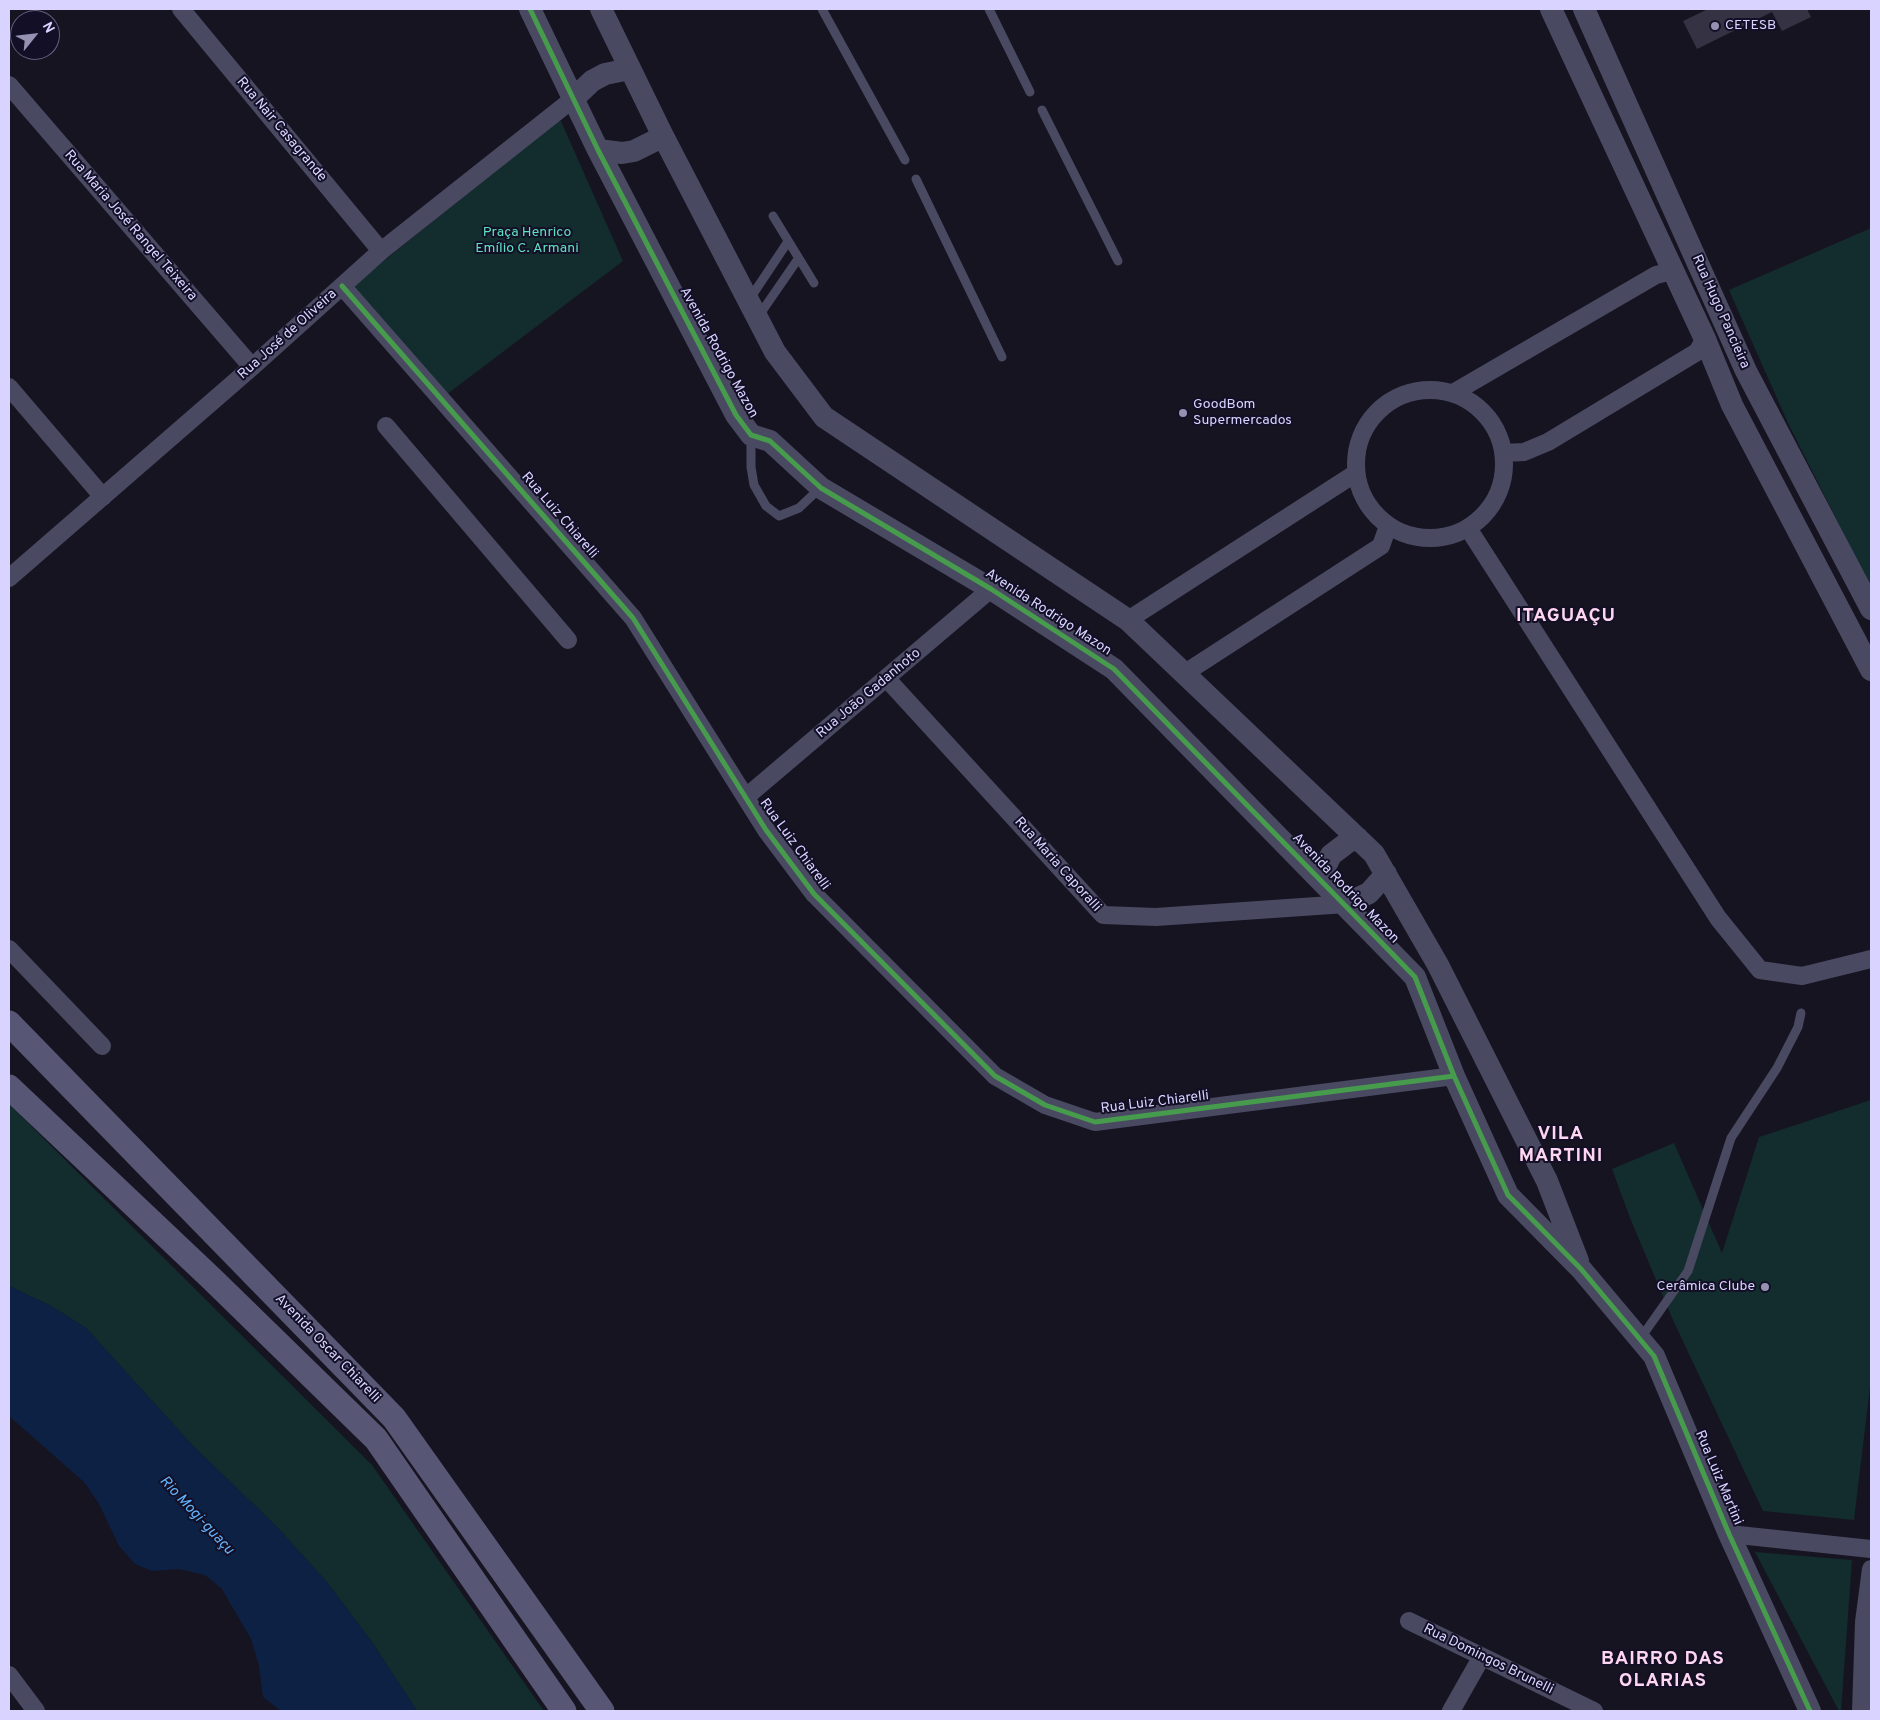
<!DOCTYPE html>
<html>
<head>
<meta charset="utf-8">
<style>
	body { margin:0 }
	#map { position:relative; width:1880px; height:1720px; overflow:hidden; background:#161421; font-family:Overpass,sans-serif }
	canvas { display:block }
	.frame { position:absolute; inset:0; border:10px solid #d9d4ff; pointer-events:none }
	.north { position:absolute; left:10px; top:10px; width:50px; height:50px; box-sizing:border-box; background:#130f26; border:1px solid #625e7d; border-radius:50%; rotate:61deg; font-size:14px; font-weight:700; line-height:20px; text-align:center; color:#d9d4ff }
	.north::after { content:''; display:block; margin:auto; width:18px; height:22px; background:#9591b1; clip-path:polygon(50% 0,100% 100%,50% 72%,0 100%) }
</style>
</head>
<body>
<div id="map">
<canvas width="1880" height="1720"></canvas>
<div class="frame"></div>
<div class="north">N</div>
</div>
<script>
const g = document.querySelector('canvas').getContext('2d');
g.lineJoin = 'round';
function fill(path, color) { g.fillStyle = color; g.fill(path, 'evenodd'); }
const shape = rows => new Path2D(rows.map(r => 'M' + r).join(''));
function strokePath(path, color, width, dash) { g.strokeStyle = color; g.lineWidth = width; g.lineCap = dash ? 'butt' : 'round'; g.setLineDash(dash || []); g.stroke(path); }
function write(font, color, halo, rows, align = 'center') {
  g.font = font + ' Overpass,sans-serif'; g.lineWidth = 4; g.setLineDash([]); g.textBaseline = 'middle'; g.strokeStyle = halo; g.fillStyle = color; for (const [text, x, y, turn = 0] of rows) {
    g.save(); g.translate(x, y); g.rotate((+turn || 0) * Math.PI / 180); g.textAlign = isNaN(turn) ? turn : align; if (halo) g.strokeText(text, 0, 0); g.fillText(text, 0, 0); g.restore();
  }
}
fill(shape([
	[560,119,623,261,446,395,350,288],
	[1871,228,1871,588,1788,423,1729,290],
	[1871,1100,1871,1379,1854,1520,1763,1511,1673,1320,1630,1218,1612,1169,1674,1143,1722,1253,1759,1137],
	[9,1104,372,1465,544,1711,417,1711,374,1645,326,1581,276,1526,193,1446,86,1328,51,1306,9,1286],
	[1755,1552,1852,1560,1841,1711,1839,1711]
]), '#132c2d');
fill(shape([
	[9,1286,51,1306,86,1328,193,1446,276,1526,326,1581,374,1645,417,1711,281,1711,263,1697,259,1666,251,1639,222,1589,205,1575,179,1569,152,1571,135,1564,119,1546,99,1504,85,1483,9,1416]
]), '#0d2144');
fill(shape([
	[1708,9,1807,9,1811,17,1782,31,1772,12,1697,49,1683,21]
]), '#343243');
strokePath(shape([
	[822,9,905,160],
	[989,9,1030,92],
	[1042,110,1118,261],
	[916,179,1002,357],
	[773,216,814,283],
	[749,300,787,243],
	[758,317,798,259],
	[751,435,751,467,754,485,766,506,779,516,799,508,820,488],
	[1640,1339,1688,1271,1731,1138,1777,1068,1798,1027,1801,1013]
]), '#4a4962', 9);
strokePath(shape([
	[181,9,381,251],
	[9,85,252,367],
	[342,286,633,618,766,830,814,894,995,1076,1045,1105,1095,1122,1454,1076],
	[9,387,103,497],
	'1356 464a74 74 0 1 1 148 0a74 74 0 1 1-148 0Z',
	[1453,393,1656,275,1672,271],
	[386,426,568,640],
	[1504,453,1524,452,1548,442,1697,352,1705,339],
	[1468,528,1718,918,1760,970,1802,976,1871,959],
	[9,578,252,367,381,251,573,99],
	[1128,620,1356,473],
	[1185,673,1381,546,1388,526],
	[887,679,1103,915,1156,917,1346,904],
	[746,797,991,589],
	[9,949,102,1046],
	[1729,1534,1871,1549],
	[1409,1621,1594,1711],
	[9,1675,36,1711],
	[1451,1711,1481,1658],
	[1861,1711,1864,1622,1871,1569]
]), '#4a4962', 18);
strokePath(shape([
	[530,9,598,150,736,415,751,435,770,441,821,488,991,589,1114,669,1415,977,1454,1076,1508,1195,1581,1269,1654,1356,1729,1534,1810,1711],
	[601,9,662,134,775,352,824,417,1128,620,1374,854,1438,965,1547,1181,1578,1261],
	[1551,9,1705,339,1732,405,1871,670],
	[1584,9,1746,371,1871,609],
	[573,99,592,81,605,74,630,69],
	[598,150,622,153,634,151,654,141,662,134],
	[1320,878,1331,855,1348,842,1358,838],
	[1346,904,1369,893,1386,874]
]), '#4a4962', 22);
strokePath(shape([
	[9,1023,394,1418,602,1711],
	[9,1087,212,1279,376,1439,564,1711]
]), '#575674', 25);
strokePath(shape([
	[530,9,598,150,736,415,751,435,770,441,821,488,991,589,1114,669,1415,977,1454,1076,1508,1195,1581,1269,1654,1356,1729,1534,1810,1711],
	[342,286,633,618,766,830,814,894,995,1076,1045,1105,1095,1122,1454,1076]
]), '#469c4c', 5);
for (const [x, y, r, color] of [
	[1715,26,5,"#9591b1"],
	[1183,413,5,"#9591b1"],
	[1765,1287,5,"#9591b1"]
]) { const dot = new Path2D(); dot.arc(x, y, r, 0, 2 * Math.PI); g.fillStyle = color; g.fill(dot); strokePath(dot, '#130f26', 2); }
write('14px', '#d9d4ff', '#130f26', [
	["CETESB",1725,26],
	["GoodBom",1193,405],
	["Supermercados",1193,421],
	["Cerâmica Clube",1755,1287,"right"]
], 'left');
write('14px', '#d9d4ff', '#130f26', [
	["Rua Nair Casagrande",281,130,50],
	["Rua Maria José Rangel Teixeira",130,226,49],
	["Rua Hugo Pancieira",1720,312,66],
	["Rua José de Oliveira",288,335,-42],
	["Avenida Rodrigo Mazon",718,353,61],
	["Rua Luiz Chiarelli",559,516,49],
	["Avenida Rodrigo Mazon",1048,613,33],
	["Rua João Gadanhoto",869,694,-40],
	["Rua Luiz Chiarelli",794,845,54],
	["Rua Maria Caporalli",1057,865,48],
	["Avenida Rodrigo Mazon",1345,889,46],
	["Rua Luiz Chiarelli",1155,1103,-7],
	["Avenida Oscar Chiarelli",327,1349,46],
	["Rua Luiz Martini",1718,1478,67],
	["Rua Domingos Brunelli",1488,1660,26]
]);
write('14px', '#5fe0c0', '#130f26', [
	["Praça Henrico",527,233],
	["Emílio C. Armani",527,249]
]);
write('italic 15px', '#62b6ff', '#130f26', [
	["Rio Mogi-guaçu",196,1516,47]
]);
g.letterSpacing = '1px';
write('bold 19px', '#ffd6f0', '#130f26', [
	["ITAGUAÇU",1566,617],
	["VILA",1561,1135],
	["MARTINI",1561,1157],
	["BAIRRO DAS",1663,1660],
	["OLARIAS",1663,1682]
]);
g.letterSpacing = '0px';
</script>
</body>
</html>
